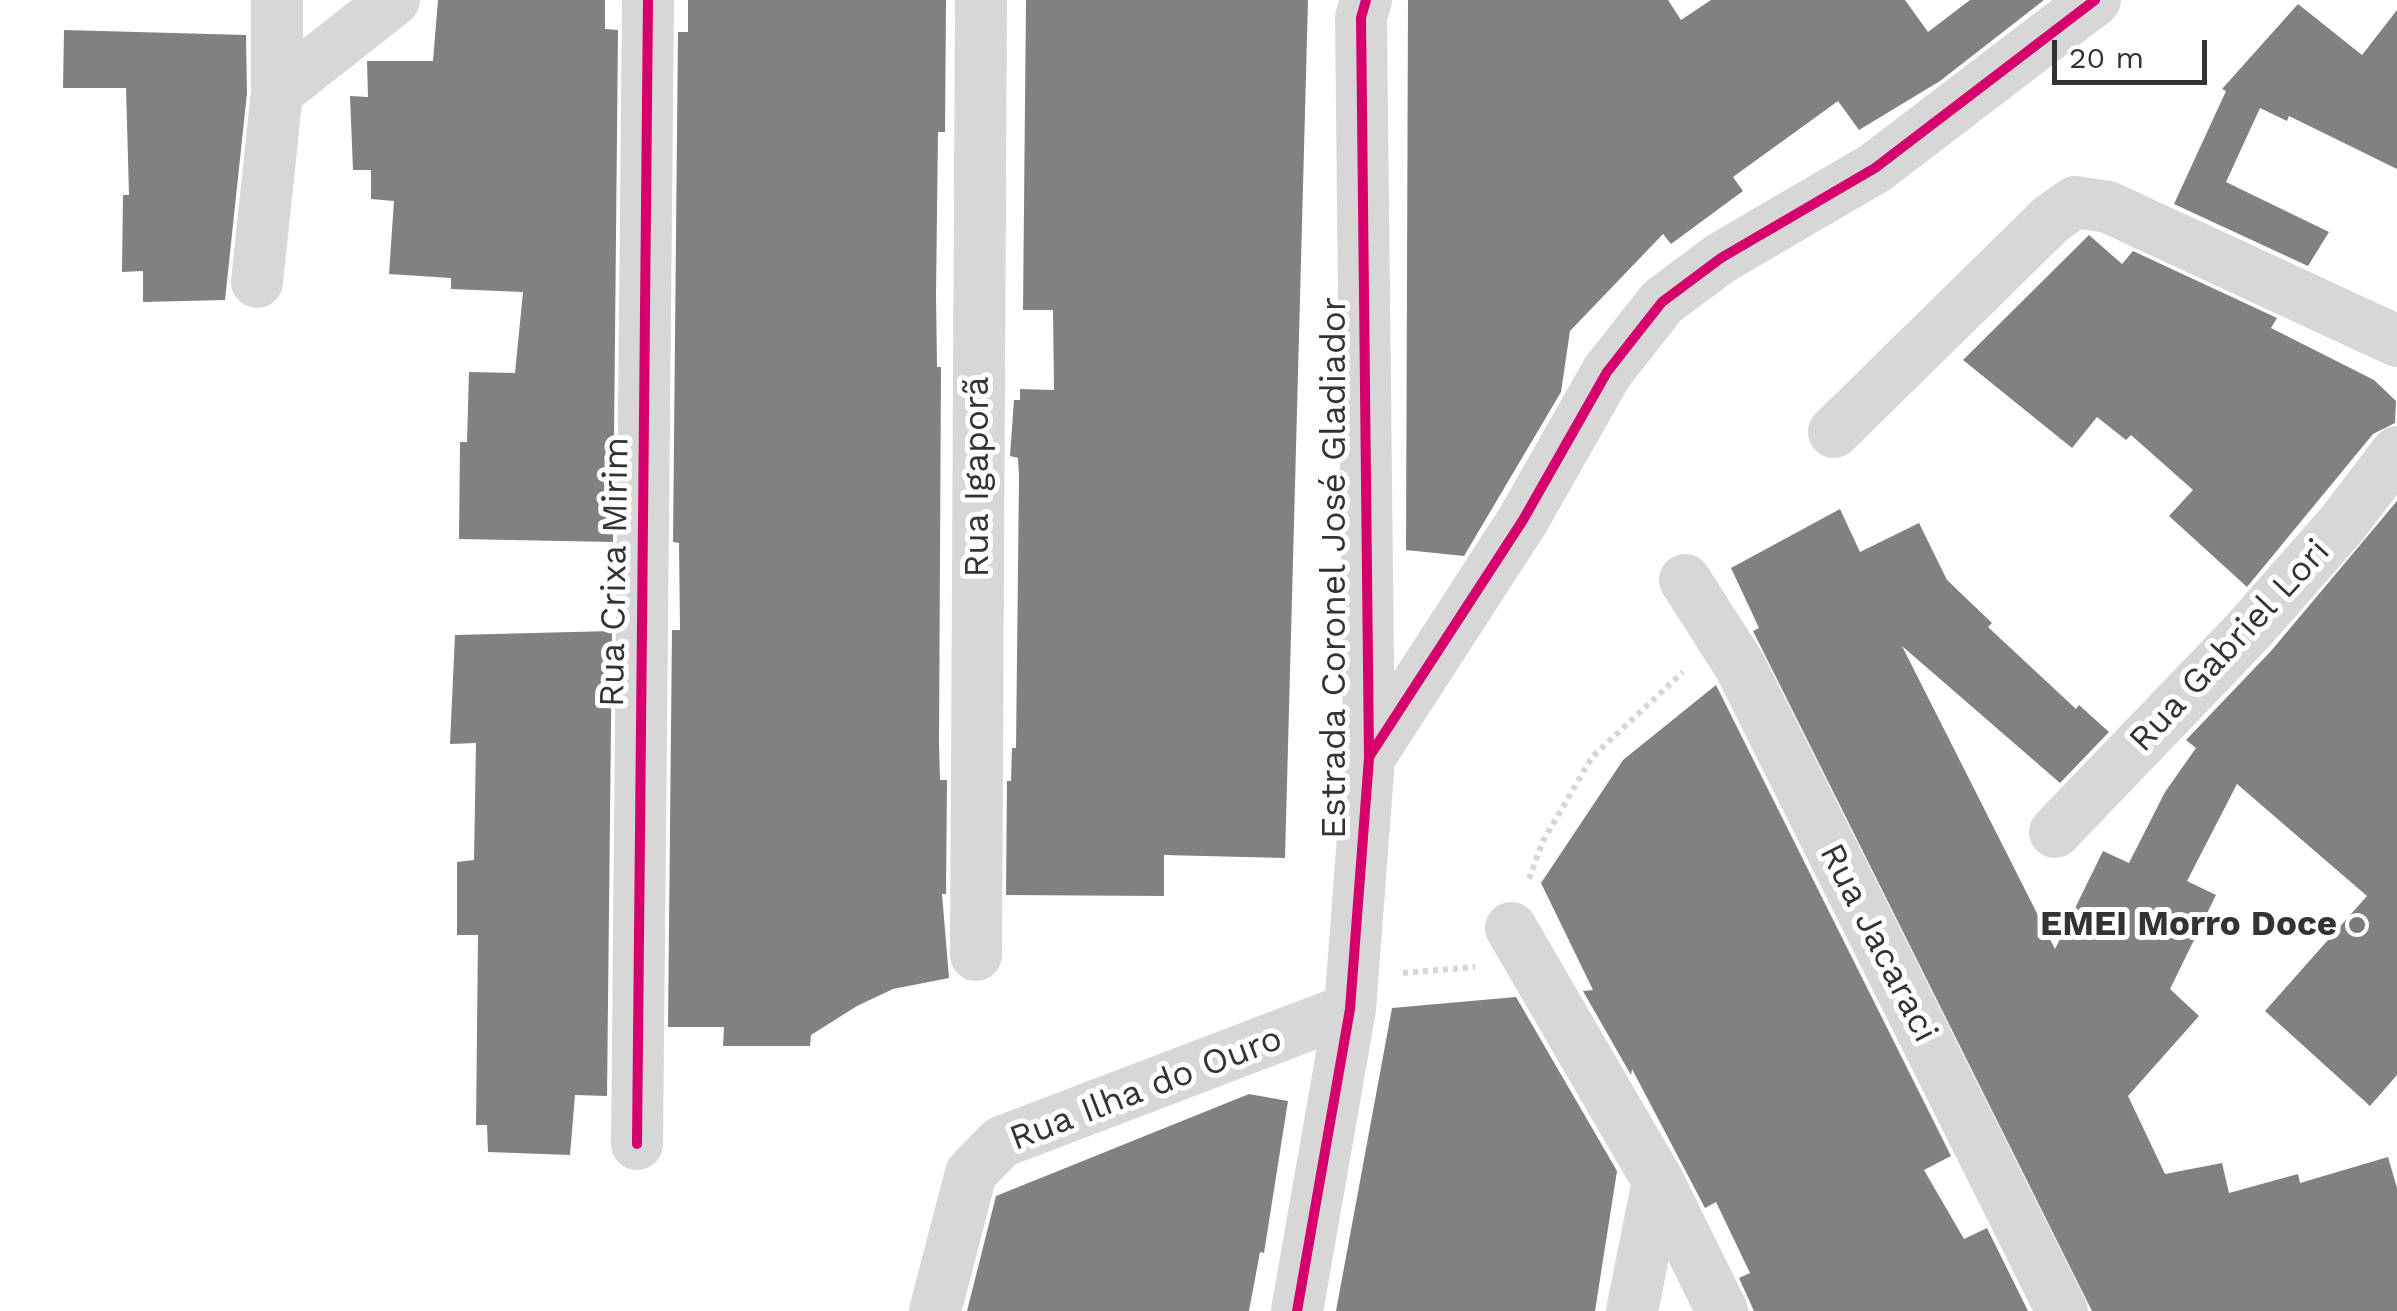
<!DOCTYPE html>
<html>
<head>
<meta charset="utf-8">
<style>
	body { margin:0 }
	#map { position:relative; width:2397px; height:1311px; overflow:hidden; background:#fff; font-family:"Work Sans",sans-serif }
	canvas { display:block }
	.scale { position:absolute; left:2052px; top:40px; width:155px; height:45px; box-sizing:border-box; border:5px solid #333; border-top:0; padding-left:12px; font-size:30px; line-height:35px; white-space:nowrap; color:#333; -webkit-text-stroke:8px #fff; paint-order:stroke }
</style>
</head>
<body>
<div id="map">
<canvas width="2397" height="1311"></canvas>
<div class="scale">20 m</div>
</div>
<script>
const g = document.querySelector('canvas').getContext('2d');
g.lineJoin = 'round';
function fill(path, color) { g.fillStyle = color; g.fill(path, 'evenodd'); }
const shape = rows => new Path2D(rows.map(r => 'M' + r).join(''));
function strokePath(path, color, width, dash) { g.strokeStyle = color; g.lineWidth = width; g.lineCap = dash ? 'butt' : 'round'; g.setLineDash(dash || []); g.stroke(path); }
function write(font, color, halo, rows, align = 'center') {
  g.font = font + ' "Work Sans",sans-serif'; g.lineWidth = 10; g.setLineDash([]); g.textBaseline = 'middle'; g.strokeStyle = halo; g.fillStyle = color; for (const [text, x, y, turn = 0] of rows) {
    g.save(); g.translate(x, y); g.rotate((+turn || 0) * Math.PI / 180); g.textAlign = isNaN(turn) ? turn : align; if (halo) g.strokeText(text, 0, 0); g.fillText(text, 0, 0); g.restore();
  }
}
fill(shape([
	[438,0,605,0,605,29,618,30,613,542,459,539,460,442,467,442,469,372,515,373,523,292,451,289,451,278,389,274,394,201,371,199,371,170,353,170,350,96,368,97,367,61,433,61],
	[688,0,946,0,945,132,938,132,936,294,937,367,941,367,939,744,940,780,947,780,946,894,942,894,949,978,893,989,857,1006,811,1035,810,1046,723,1046,724,1027,668,1027,672,630,680,630,679,543,673,542,678,32,688,32],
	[1026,0,1308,0,1285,858,1164,855,1164,896,1006,895,1007,781,1011,781,1012,748,1016,748,1019,477,1018,458,1010,456,1014,400,1020,400,1020,389,1054,390,1053,310,1023,310],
	[1408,0,1668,0,1681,20,1711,0,1905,0,1928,32,1970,0,2044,0,1940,81,1859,130,1838,101,1733,177,1743,191,1671,244,1663,234,1570,331,1561,392,1464,556,1406,550],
	[2298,4,2362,55,2397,10,2397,169,2289,116,2287,121,2260,108,2226,182,2329,232,2308,266,2174,204,2226,91,2222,89],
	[64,30,246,35,247,93,225,300,143,302,143,271,122,272,123,195,129,195,126,88,63,88],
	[2089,235,2122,264,2133,251,2277,318,2271,328,2374,380,2396,401,2395,423,2373,434,2247,587,2169,516,2193,490,2131,435,2126,440,2097,417,2072,448,1963,360],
	[2397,501,2397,1075,2370,1106,2265,1011,2367,896,2237,784,2187,881,2216,895,2170,989,2199,1016,2128,1096,2165,1174,2222,1163,2229,1193,2298,1174,2300,1183,2388,1157,2397,1188,2397,1311,2092,1311,1753,631,1759,628,1731,568,1840,509,1860,552,1919,523,1947,580,1992,623,1988,627,2076,709,2079,705,2109,732,2060,783,1902,646,2055,949,2103,851,2129,863,2165,792,2196,748,2186,740,2271,651],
	[612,631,607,1096,575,1095,570,1155,488,1152,487,1125,476,1125,478,935,457,935,457,862,474,860,476,743,450,744,455,635],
	[1716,685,1951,1156,1924,1170,1964,1239,1987,1228,2028,1311,1754,1311,1739,1278,1750,1273,1716,1202,1705,1208,1632,1069,1631,1075,1583,991,1593,990,1541,883,1623,760],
	[1516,997,1617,1171,1595,1311,1336,1311,1392,1008],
	[1249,1094,1288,1101,1264,1253,1260,1252,1249,1311,967,1311,996,1196]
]), '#818181');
strokePath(shape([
	[1529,879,1543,841,1592,757,1683,672],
	[1403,973,1475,967]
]), '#d6d6d6', 6, [5, 5]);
strokePath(shape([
	[277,92,394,0],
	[257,282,277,92,277,0],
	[1834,432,2051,219,2075,202,2108,207,2397,341],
	[1685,580,1740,666,2062,1311],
	[1369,758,1523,520,1607,372,1662,302,1721,258,1875,168,2095,0],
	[2055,832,2248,631,2342,524,2397,452],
	[1511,928,1658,1181,1722,1311],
	[976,955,981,0],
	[637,1144,648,0],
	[935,1311,971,1173,1001,1142,1350,1009],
	[1297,1311,1350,1009,1369,758,1361,18,1366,0],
	[1632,1311,1658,1181]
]), '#d7d7d7', 52);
strokePath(shape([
	[1369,757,1523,520,1607,372,1662,302,1721,258,1875,168,2095,0],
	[637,1144,648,0],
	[1297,1311,1350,1009,1369,758,1361,18,1366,0]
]), '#d6006c', 10);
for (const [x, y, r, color] of [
	[2357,925,10,"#7a7a7a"]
]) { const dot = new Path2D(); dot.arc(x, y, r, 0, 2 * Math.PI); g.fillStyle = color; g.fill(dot); strokePath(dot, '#fff', 4); }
write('35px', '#333', '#fff', [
	["Rua Igaporã",978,477,-90],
	["Estrada Coronel José Gladiador",1335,568,-90],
	["Rua Crixa Mirim",615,572,-89],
	["Rua Gabriel Lori",2230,646,-47],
	["Rua Jacaraci",1878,943,63],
	["Rua Ilha do Ouro",1146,1089,-21]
]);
write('bold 35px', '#333', '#fff', [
	["EMEI Morro Doce",2337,925]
], 'right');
</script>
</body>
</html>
